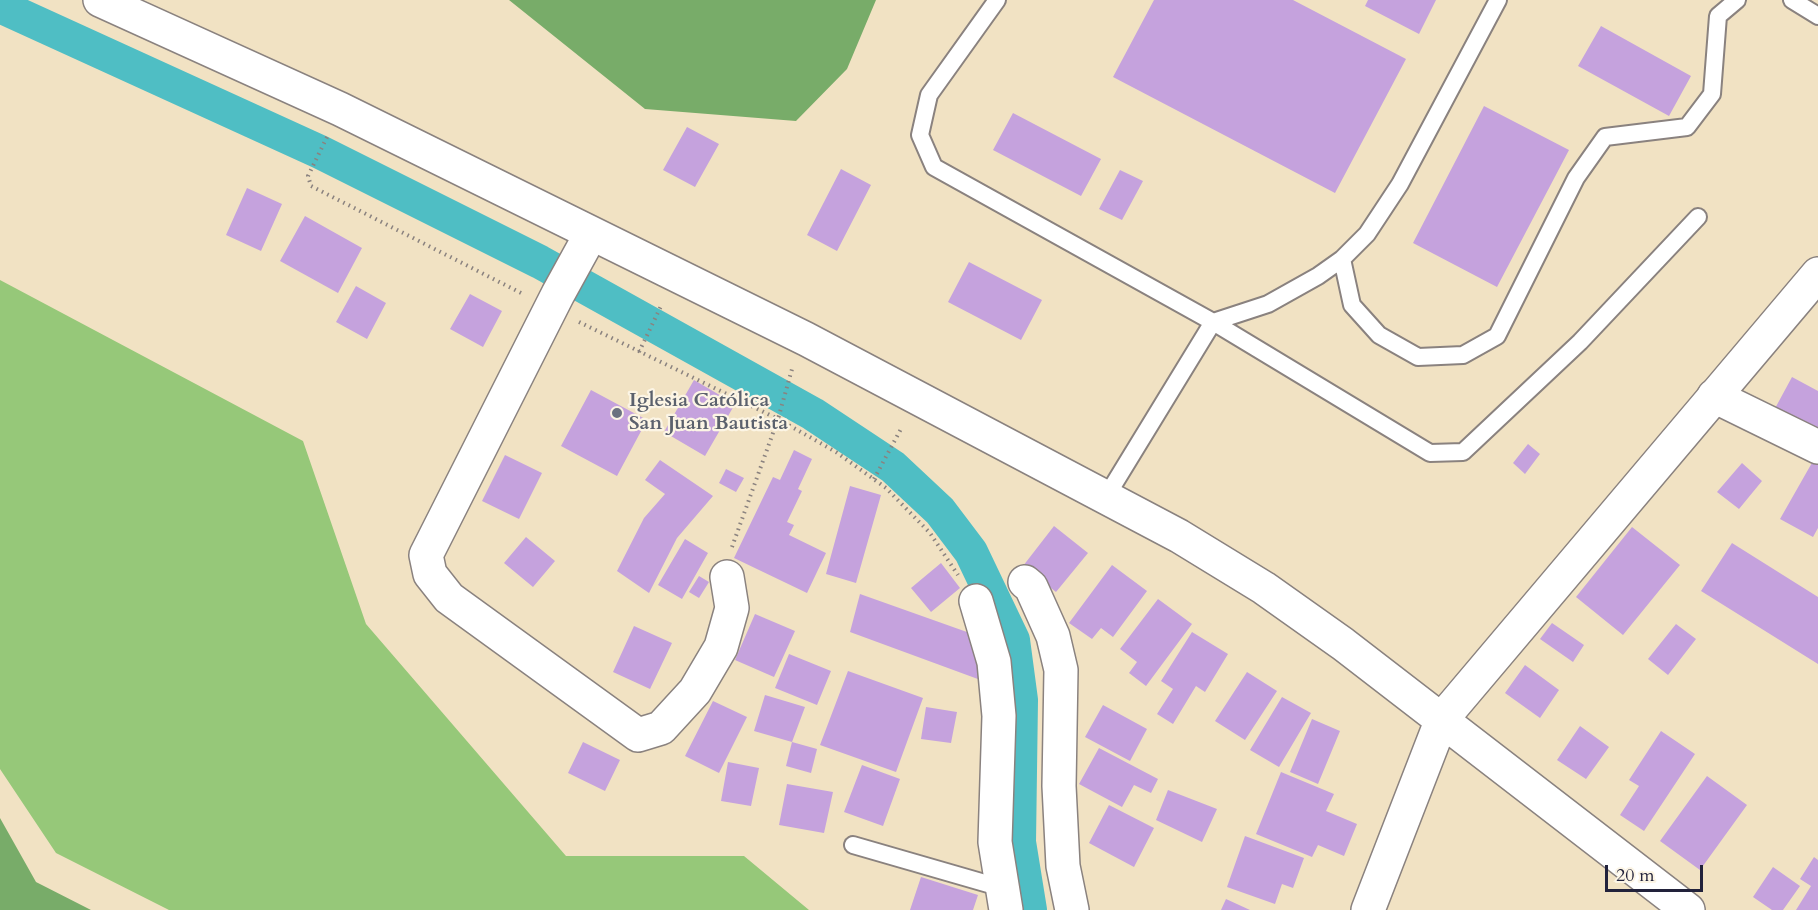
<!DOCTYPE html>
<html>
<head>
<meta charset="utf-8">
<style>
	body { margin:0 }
	#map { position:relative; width:1818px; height:910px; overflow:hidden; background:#f1e2c3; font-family:Cardo,serif }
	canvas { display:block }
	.scale { position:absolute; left:1605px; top:865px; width:98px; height:27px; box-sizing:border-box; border:3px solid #22223b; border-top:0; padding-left:8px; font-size:18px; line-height:21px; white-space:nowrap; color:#22223b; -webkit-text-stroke:4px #fcf5e5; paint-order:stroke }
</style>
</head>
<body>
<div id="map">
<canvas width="1818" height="910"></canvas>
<div class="scale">20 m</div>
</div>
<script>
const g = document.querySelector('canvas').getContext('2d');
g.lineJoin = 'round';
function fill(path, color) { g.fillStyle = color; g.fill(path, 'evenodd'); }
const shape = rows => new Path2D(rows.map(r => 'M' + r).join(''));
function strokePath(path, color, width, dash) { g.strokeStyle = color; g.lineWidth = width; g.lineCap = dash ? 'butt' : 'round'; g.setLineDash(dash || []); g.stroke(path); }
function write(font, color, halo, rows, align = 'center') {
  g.font = font + ' Cardo,serif'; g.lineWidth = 4.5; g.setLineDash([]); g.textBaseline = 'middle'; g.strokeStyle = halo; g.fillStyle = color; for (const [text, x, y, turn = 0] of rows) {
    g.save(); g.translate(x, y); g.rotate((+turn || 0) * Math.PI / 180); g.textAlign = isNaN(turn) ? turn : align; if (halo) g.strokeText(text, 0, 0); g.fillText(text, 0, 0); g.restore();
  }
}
fill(shape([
	[0,280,303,441,366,624,566,856,744,856,809,910,169,910,56,853,0,769]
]), '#96c879');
fill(shape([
	[509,0,876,0,847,69,796,121,645,109],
	[0,818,36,882,91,910,0,910]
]), '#78ac69');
strokePath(shape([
	[0,6,320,152,540,262,813,414,893,467,940,511,971,552,1013,640,1021,700,1019,842,1030,910]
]), '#4fbec4', 34);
fill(shape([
	[1154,0,1293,0,1406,59,1335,193,1113,77],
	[1368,0,1436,0,1419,34,1365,6],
	[1601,26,1691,76,1669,116,1578,66],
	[1484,106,1569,150,1497,287,1413,243],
	[1013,113,1101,159,1081,196,993,150],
	[687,127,719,144,695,187,663,170],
	[841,169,871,185,837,251,807,235],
	[1120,170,1143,181,1122,220,1099,209],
	[247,188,282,204,261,251,226,235],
	[305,216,362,248,338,293,280,261],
	[969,262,1042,300,1021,340,948,302],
	[356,286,386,303,367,339,336,322],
	[470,294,502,311,483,347,450,329],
	[1792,377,1818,391,1818,439,1772,414],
	[694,380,735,404,705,456,664,432],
	[591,390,647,420,617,476,561,446],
	[1528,444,1540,454,1525,474,1513,463],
	[794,450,812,459,798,489,802,491,787,522,794,525,789,535,826,553,807,593,734,558,773,477,780,480],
	[505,455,542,473,519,519,482,501],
	[660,460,713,496,677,538,649,593,617,571,644,518,665,494,645,480],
	[1813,461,1818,464,1818,528,1813,537,1780,519],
	[1742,463,1762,481,1739,509,1717,492],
	[726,469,744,478,736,492,719,483],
	[850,486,881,495,856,583,826,574],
	[1054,526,1088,553,1056,592,1023,566],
	[1632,527,1680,565,1623,635,1576,597],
	[526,537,555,561,533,587,504,563],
	[685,539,708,553,682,599,658,585],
	[1732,543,1818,597,1818,664,1701,591],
	[941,563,960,588,931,612,911,588],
	[1112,565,1147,591,1113,637,1101,628,1092,639,1069,623],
	[699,576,709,582,699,598,689,592],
	[860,594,981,637,986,682,850,632],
	[1158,599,1192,624,1146,686,1129,673,1137,662,1120,649],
	[755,614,795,631,774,677,735,660],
	[1552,623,1584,645,1573,662,1540,639],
	[1676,624,1696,639,1668,675,1648,659],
	[634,626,672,643,650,689,613,672],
	[1192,632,1228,654,1205,692,1196,686,1173,724,1157,714,1173,689,1161,681],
	[789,654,831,671,817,705,775,688],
	[1525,665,1559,690,1540,718,1505,693],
	[848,671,923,698,896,772,820,745],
	[1247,672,1277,691,1245,740,1215,721],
	[765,695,805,707,792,742,817,749,811,773,786,766,792,742,754,731],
	[1282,697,1311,713,1279,767,1250,750],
	[713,701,747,717,719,773,685,756],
	[1103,705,1147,729,1130,761,1085,737],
	[926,707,957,712,951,743,921,739],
	[1312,719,1340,731,1318,784,1290,772],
	[1580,726,1609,747,1586,779,1557,760],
	[1661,731,1695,754,1644,831,1620,815,1639,786,1629,780],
	[583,742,620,760,605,791,568,773],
	[1099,748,1158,779,1151,793,1134,785,1122,807,1079,784],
	[728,762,759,768,751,806,721,801],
	[862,765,900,779,883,826,844,812],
	[1281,772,1334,794,1326,811,1357,824,1344,856,1318,845,1312,857,1256,834],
	[1707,776,1747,805,1700,870,1660,841],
	[787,784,833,792,824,833,779,825],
	[1168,790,1217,809,1202,842,1156,820],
	[1109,805,1154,828,1134,867,1089,843],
	[1245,836,1304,858,1293,888,1282,884,1275,904,1227,887],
	[1814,857,1818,860,1818,910,1796,910,1811,886,1800,879],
	[1773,867,1800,886,1783,910,1772,910,1753,897],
	[921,877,978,895,973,910,910,910],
	[1226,899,1250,910,1221,910]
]), '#c5a2dd');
const lane = shape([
	[997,0,929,95,920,135,934,167,1213,322,1430,453,1463,452,1580,342,1698,217],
	[1792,0,1818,16],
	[1342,259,1352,305,1379,335,1418,357,1463,355,1497,336,1576,178,1605,137,1687,127,1712,94,1718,16,1737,0],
	[1106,497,1213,322,1268,304,1318,276,1342,259,1367,234,1400,184,1498,0],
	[853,845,1002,888]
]);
const street = shape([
	[591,234,558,294,426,555,430,574,449,598,638,735,661,728,695,691,721,647,732,608,727,577],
	[1714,396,1818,447],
	[1025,582,1031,587,1053,636,1061,670,1059,786,1063,866,1072,910],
	[976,601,994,662,999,716,995,842,1006,910]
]);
const secondary = shape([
	[100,0,340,109,806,339,1179,536,1264,588,1343,644,1688,910],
	[1368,910,1442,719,1818,274]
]);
strokePath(lane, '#8a827f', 20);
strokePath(street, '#8a827f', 36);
strokePath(secondary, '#8a827f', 36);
strokePath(shape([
	[327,137,308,176,311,186,521,293],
	[579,322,778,419,836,452,886,488,930,533,958,575],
	[639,352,662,304],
	[874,479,902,427],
	[732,547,778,419,792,369]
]), '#8a827f', 4, [1.5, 4.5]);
strokePath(lane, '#fff', 16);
strokePath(street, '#fff', 33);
strokePath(secondary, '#fff', 33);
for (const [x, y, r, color] of [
	[617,413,6,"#6b7280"]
]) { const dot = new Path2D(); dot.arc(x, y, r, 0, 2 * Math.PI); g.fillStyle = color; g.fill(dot); strokePath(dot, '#fcf5e5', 2); }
write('bold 20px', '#5b616d', '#fcf5e5', [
	["Iglesia Católica",629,401],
	["San Juan Bautista",629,424]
], 'left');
</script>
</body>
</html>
